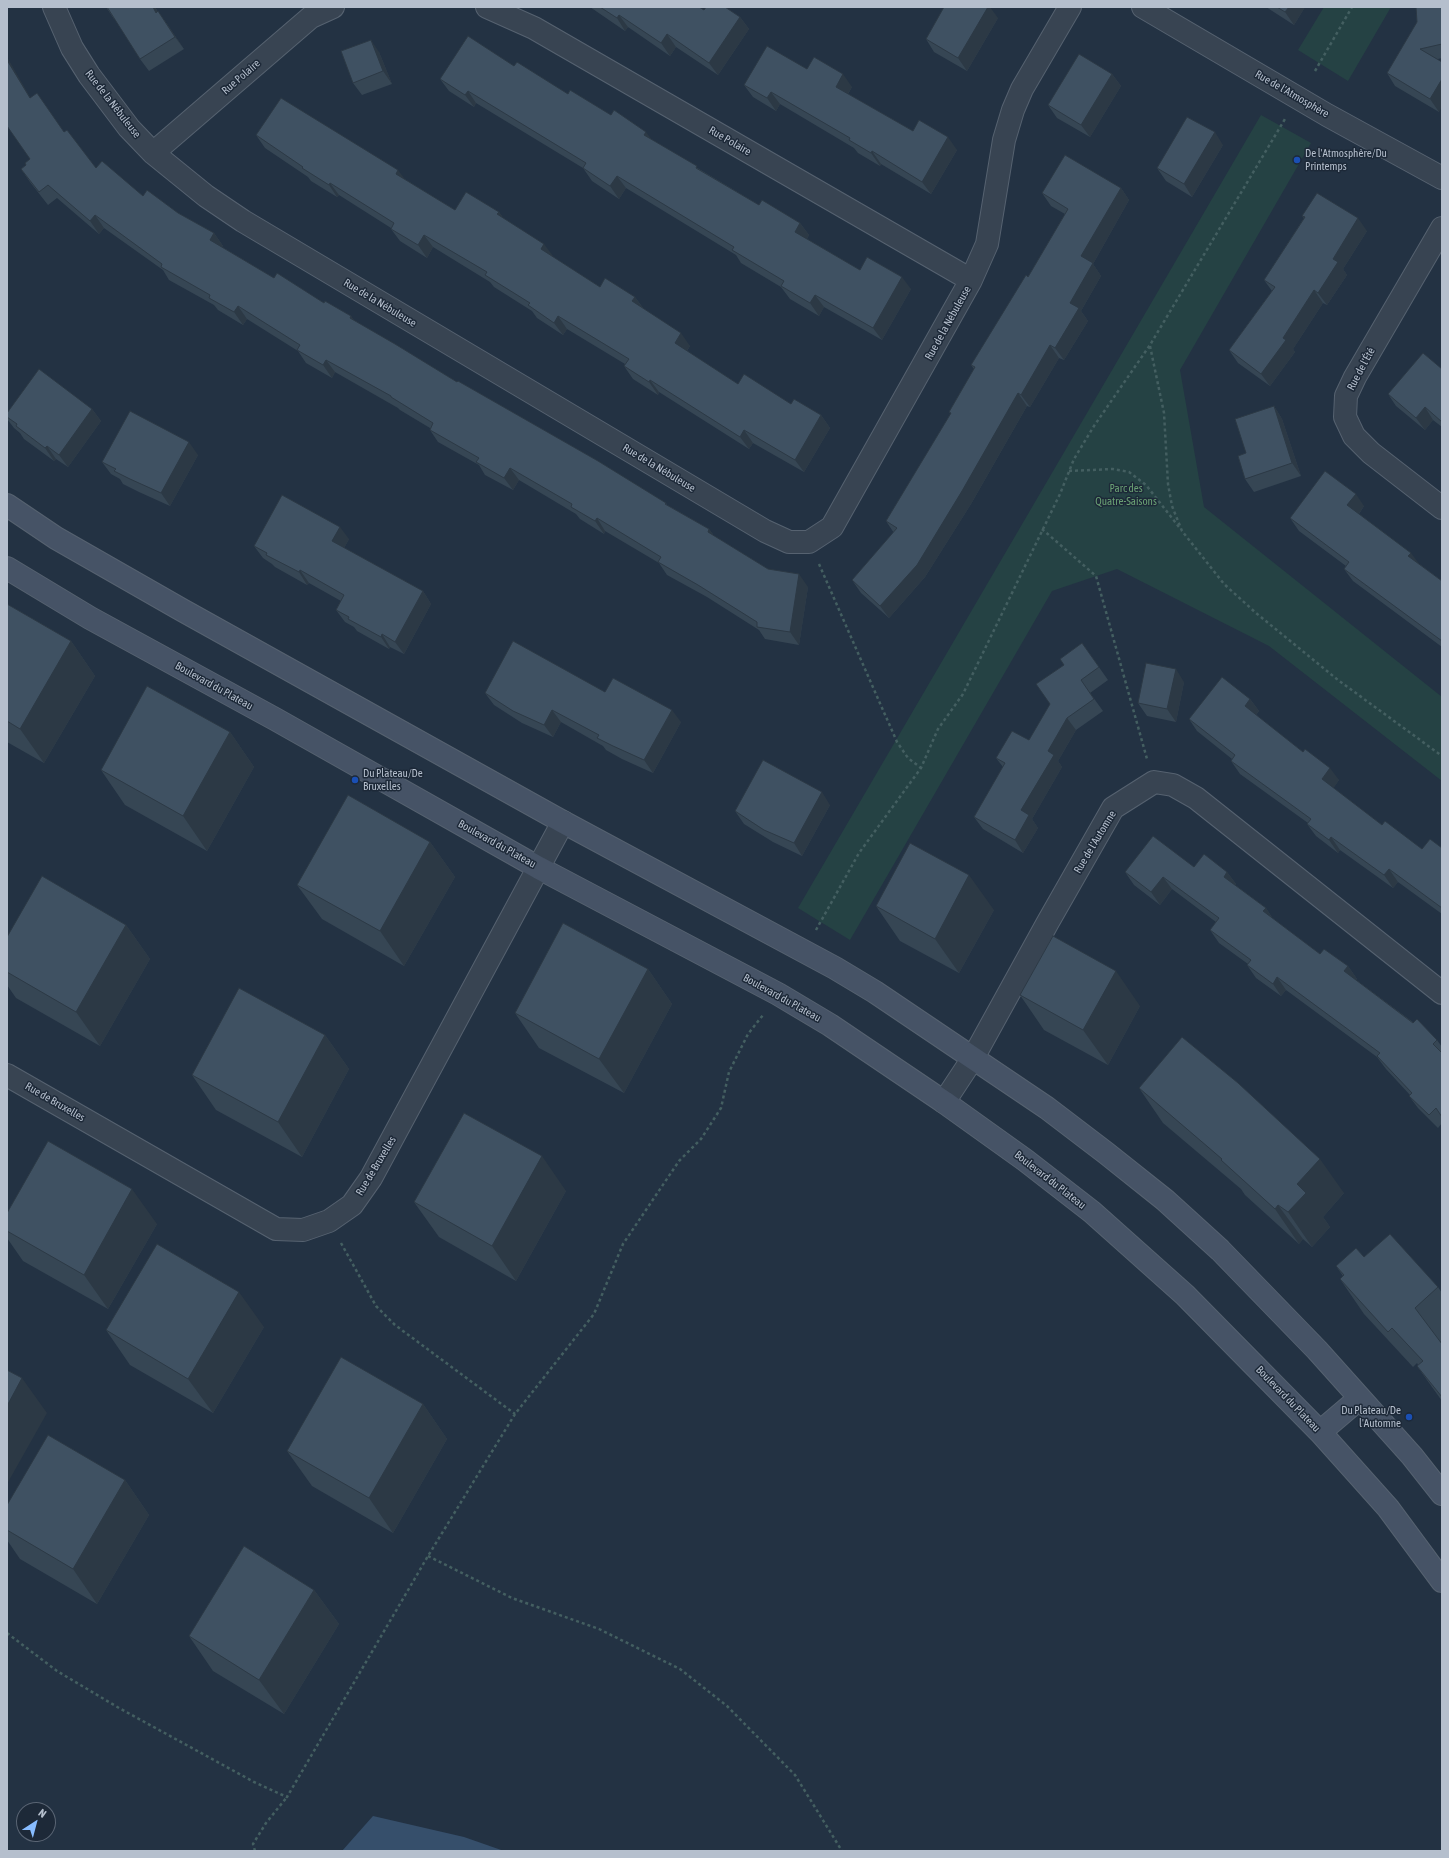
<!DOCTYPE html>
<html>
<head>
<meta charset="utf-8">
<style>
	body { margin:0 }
	#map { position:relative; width:1449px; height:1858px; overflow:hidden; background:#233243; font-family:"Asap Condensed",sans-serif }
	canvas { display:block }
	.frame { position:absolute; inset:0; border:8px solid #b5bfcd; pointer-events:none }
	.north { position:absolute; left:16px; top:1802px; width:40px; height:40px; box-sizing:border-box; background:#1d2938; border:1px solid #5a6574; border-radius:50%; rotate:36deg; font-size:11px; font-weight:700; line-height:16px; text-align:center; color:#b5bfcd }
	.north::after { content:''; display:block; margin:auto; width:14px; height:18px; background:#87bcff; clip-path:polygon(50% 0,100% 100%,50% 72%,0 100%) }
</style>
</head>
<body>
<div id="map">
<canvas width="1449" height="1858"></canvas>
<div class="frame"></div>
<div class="north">N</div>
</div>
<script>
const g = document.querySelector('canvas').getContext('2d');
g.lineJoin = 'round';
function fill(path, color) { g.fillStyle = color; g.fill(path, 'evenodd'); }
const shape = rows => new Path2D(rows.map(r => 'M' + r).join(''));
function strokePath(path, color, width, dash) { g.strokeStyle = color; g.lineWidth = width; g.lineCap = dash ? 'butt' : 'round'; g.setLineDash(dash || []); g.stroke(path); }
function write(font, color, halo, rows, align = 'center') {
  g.font = font + ' "Asap Condensed",sans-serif'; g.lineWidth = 3; g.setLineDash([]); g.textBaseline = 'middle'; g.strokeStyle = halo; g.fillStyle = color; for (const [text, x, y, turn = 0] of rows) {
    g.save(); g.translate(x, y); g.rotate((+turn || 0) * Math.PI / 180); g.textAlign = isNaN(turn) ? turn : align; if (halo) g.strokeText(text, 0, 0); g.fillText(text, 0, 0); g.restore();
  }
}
fill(shape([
	[1324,7,1391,7,1348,81,1298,50],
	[1261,115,1311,143,1180,370,1204,507,1442,697,1442,781,1269,646,1117,569,1052,591,850,940,798,908]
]), '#254244');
fill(shape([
	[373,1816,464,1837,504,1851,342,1851]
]), '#364f6b');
const minor = shape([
	[54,7,72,48,89,75,129,128,153,153,206,196,243,221,765,531,789,542,809,542,832,527,971,280,987,244,1004,140,1013,110,1022,89,1070,7],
	[487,7,534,28,971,280],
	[153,153,311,17,333,7],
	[1442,228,1355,377,1346,396,1345,417,1354,436,1371,453,1442,508],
	[7,1075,276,1229,303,1230,329,1221,352,1205,371,1178,563,822],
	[944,1102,973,1058,1048,922,1113,808,1154,782,1173,785,1196,798,1442,993]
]);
const tertiary = shape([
	[1143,7,1327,115,1442,178]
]);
const secondary = shape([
	[7,505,56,538,182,610,563,822,835,968,875,992,1047,1108,1106,1153,1165,1200,1220,1250,1317,1350,1412,1456,1442,1494],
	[7,568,90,618,275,719,539,868,778,994,830,1025,944,1102,1025,1160,1092,1212,1185,1295,1320,1432,1388,1508,1442,1581],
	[1320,1432,1360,1398]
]);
strokePath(minor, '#566270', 24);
strokePath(tertiary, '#566270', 24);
strokePath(secondary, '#566270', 24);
strokePath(shape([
	[1315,71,1352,7],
	[1150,346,1164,413,1168,484,1172,506,1182,531,1224,584,1256,613,1338,680,1442,756],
	[1069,471,1113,469,1129,472,1146,485,1179,527],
	[1042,529,1096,576,1147,759],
	[819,564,897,742,908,758,921,768],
	[816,930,859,853,921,768,938,729,963,694,1060,494,1074,459,1094,426,1150,345,1285,119],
	[341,1243,376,1306,395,1325,515,1414],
	[428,1556,512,1598,599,1629,680,1669,727,1706,795,1775,842,1851],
	[7,1633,57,1671,119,1708,254,1782,287,1797,428,1556,515,1414,594,1314,623,1244,679,1161,701,1139,721,1108,729,1072,748,1034,763,1015],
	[255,1851,253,1844,266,1823,287,1797]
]), '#445f61', 2.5, [3, 3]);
strokePath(minor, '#384452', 22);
strokePath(tertiary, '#384452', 22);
strokePath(secondary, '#465366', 22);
fill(shape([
	[106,7,155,7,158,12,167,24,184,49,149,71,140,59,115,18,114,19],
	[590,7,699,7,704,10,740,17,749,29,718,75,676,47,670,56,628,27,625,31],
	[1266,7,1305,7,1294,25],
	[1442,7,1442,58,1438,59,1439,112,1395,86,1387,73,1417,22],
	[998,18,967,71,934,52,926,39],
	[379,52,392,84,362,95,353,83],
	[514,66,651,139,699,169,759,205,800,223,809,235,807,239,860,270,911,289,882,340,824,307,819,316,790,299,781,287,741,263,736,255,626,188,619,199,592,181,583,168,476,103,474,107,449,91,440,79],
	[807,69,852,87,848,94,913,131,957,150,931,194,881,164,880,166,858,153,854,148,780,104,776,111,753,97,744,85],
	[1112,74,1121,86,1090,137,1057,118,1048,105],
	[31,98,64,132,96,168,143,196,178,213,214,233,223,246,222,247,274,278,351,316,354,321,457,382,666,503,667,505,709,529,714,536,768,569,808,587,799,645,765,639,759,630,707,597,667,575,659,563,605,531,604,534,580,519,576,514,519,480,513,490,485,475,479,465,438,442,430,430,430,428,400,410,398,408,335,372,332,378,306,363,298,351,247,319,243,325,218,310,214,305,169,280,163,270,104,228,99,234,57,198,48,205,30,182,21,169,26,165,30,159],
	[256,135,406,180,455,210,499,212,503,218,553,257,600,287,635,297,643,308,690,346,687,351,738,384,821,415,830,428,804,472,753,443,749,449,659,392,658,395,633,379,624,366,625,364,567,329,563,335,537,318,532,311,494,287,490,282,433,247,427,258,400,241,391,229,391,228,339,195,337,197,311,181,308,177,265,148],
	[1223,145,1192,197,1166,181,1157,168],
	[1121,188,1129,200,1093,264,1101,276,1081,311,1088,321,1064,360,1059,358,1030,407,1027,406,971,504,925,577,889,618,861,593,852,580,894,533,886,521,951,414,949,412,974,369,971,365,1028,277,1065,214,1051,206,1042,193],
	[1302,216,1367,231,1343,269,1347,275,1327,305,1323,303,1293,349,1295,352,1270,386,1238,363,1229,350,1272,291,1264,280,1304,218],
	[1442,369,1442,427,1433,420,1425,430,1396,406,1388,394],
	[1274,406,1282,419,1301,476,1254,492,1245,479,1246,453],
	[92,409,101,421,68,467,56,459,54,461,24,439,20,433,14,428,7,419,7,413],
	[198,455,170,506,139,492,123,484,120,479,111,474,102,462],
	[1364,506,1359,514,1418,563,1442,581,1442,647,1353,581,1344,569,1346,566,1299,531,1290,518],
	[349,539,344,548,423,591,431,604,404,654,390,647,389,649,357,631,354,627,345,622,336,610,341,601,309,583,307,585,275,567,272,564,263,558,254,546],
	[7,604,71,641,95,676,44,763,7,742],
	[1082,643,1108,680,1090,693,1103,711,1076,730,1058,761,1062,767,1032,819,1038,828,1023,853,983,829,974,817,1003,767,996,758,1029,740,1050,704],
	[1184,682,1176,722,1147,716,1138,703],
	[605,692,681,722,653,773,622,759,606,750,603,746,561,722,553,737,522,723,494,705,485,693],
	[1250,699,1259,711,1256,715,1303,752,1339,780,1333,788,1382,825,1422,849,1442,848,1442,914,1398,882,1393,888,1340,850,1338,853,1316,836,1307,824,1308,823,1240,774,1231,761,1232,759,1197,731,1189,719],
	[230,732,254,767,207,851,125,805,101,770],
	[830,805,802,856,773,842,744,824,735,811],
	[430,842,455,877,404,966,322,919,297,885],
	[1194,867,1227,872,1236,884,1235,885,1266,908,1273,919,1320,954,1348,966,1357,979,1356,980,1437,1040,1442,1047,1442,1123,1438,1128,1418,1108,1409,1096,1410,1095,1386,1069,1377,1057,1286,990,1281,996,1256,978,1247,965,1248,964,1219,943,1210,930,1216,922,1172,889,1160,905,1134,885,1125,872],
	[876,906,994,910,959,973,900,941],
	[126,925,150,959,100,1046,16,998,7,985,7,937],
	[648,969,672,1004,624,1093,539,1048,515,1013],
	[1020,995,1140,1006,1108,1065,1044,1030],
	[325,1035,349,1069,302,1157,216,1110,192,1075],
	[1139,1088,1344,1193,1323,1217,1330,1227,1312,1247,1303,1239,1299,1244,1245,1195,1241,1189,1163,1123],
	[566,1191,516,1281,439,1237,414,1202],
	[7,1213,157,1224,108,1309,23,1261,7,1238],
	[1364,1257,1438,1287,1442,1293,1442,1340,1440,1342,1442,1344,1442,1401,1417,1366,1418,1365,1417,1363,1413,1367,1364,1314,1340,1279,1343,1276,1336,1266],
	[264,1327,213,1413,130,1365,106,1330],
	[423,1404,447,1439,393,1533,312,1486,287,1451],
	[125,1480,149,1515,97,1604,20,1559,7,1540,7,1505],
	[314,1590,339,1624,284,1714,213,1671,189,1636]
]), '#364654');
fill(shape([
	[153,7,155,7,165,26,156,13],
	[988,7,990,7,998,18,967,71,958,58],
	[1289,7,1305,7,1294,25,1285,12],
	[158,11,167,24,184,49,175,37],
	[619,15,628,27,625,31,617,18],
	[740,17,749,29,718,75,709,63],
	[667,34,676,47,670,56,661,43],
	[371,40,379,52,392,84,383,71],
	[7,57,38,111,30,98,7,60],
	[843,74,852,87,844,100,836,87],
	[1112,74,1121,86,1090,137,1081,125],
	[1442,79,1442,107,1439,112,1430,99],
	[468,91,476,103,474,107,465,95],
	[771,92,780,104,776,111,767,98],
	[646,132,655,144,644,135],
	[1215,132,1223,145,1192,197,1184,184],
	[948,137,957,150,931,194,922,182],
	[872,151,881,164,880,166,871,153],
	[398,170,407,182,396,174],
	[617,176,626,188,619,199,610,186],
	[330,183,339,195,337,197,329,185],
	[1121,188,1129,200,1093,264,1101,276,1081,311,1088,321,1064,360,1055,348,1070,303,1081,256],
	[499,212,508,224,497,214],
	[95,215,104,228,99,234,90,221],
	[1358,218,1367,231,1343,269,1347,275,1327,305,1318,293,1333,259],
	[800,223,809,235,804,244,795,232],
	[214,233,223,246,219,253,210,240],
	[424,235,433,247,427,258,418,245],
	[544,244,553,256,550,262,541,249],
	[902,277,911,289,882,340,873,328],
	[1314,290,1323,303,1293,349,1295,352,1270,386,1261,374,1283,338],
	[815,295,824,307,819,316,810,303],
	[635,297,644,310,632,301],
	[238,306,247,319,243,325,234,312],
	[351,316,360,328,350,318],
	[558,316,567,329,563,335,554,323],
	[681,333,690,346,684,355,675,343],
	[1050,345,1059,358,1030,407,1021,395],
	[326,360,335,372,332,378,323,365],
	[650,380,659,392,658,395,649,382],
	[1018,393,1027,406,971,504,925,577,889,618,880,606],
	[1274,406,1282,419,1301,476,1292,463],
	[1425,407,1433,420,1425,430,1416,418],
	[92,409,101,421,68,467,59,455],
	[821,415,830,428,804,472,795,460],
	[744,430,753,443,749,449,740,437],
	[189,442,198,455,170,506,161,493],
	[47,446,56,459,54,461,45,448],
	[510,468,519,480,513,490,504,478],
	[1356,494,1364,506,1356,518,1347,505],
	[597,518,605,531,604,534,595,521],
	[340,527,349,539,341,554,332,541],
	[709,529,718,541,708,532],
	[1411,553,1420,565,1408,556],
	[300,570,309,583,307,585,299,572],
	[799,574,808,587,799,645,790,632],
	[423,591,431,604,404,654,395,642],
	[382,634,390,647,389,649,381,637],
	[71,641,95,676,44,763,20,729],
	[1176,669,1184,682,1176,722,1167,709],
	[1250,699,1259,711,1253,718,1245,706],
	[552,710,561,722,553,737,544,725],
	[672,710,681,722,653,773,644,760],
	[1067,718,1076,730,1058,761,1062,767,1032,819,1038,828,1023,853,1015,840,1021,810,1048,751],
	[230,732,254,767,207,851,183,816],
	[1330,768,1339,780,1331,792,1322,779],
	[822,792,830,805,802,856,794,843],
	[1331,837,1340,850,1338,853,1329,840],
	[430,842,455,877,404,966,380,931],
	[1389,869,1398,882,1393,888,1384,875],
	[1227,872,1236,884,1232,889,1224,877],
	[969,875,994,910,959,973,935,939],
	[1163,877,1172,889,1160,905,1151,892],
	[1266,908,1274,921,1263,911],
	[126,925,150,959,100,1046,76,1012],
	[1348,966,1357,979,1353,984,1344,971],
	[648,969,672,1004,624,1093,599,1059],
	[1116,971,1140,1006,1108,1065,1083,1030],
	[1277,977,1286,990,1281,996,1273,984],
	[325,1035,349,1069,302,1157,278,1122],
	[542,1156,566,1191,516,1281,492,1246],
	[1320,1159,1344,1193,1323,1217,1330,1227,1312,1247,1288,1212,1297,1184],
	[132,1189,157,1224,108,1309,84,1275],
	[1278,1205,1303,1239,1299,1244,1275,1209],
	[239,1292,264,1327,213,1413,188,1379],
	[22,1378,47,1413,7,1484,7,1406],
	[423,1404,447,1439,393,1533,369,1498],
	[125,1480,149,1515,97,1604,73,1569],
	[314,1590,339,1624,284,1714,259,1680]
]), '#2c3945');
const building = shape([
	[107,7,153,7,156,13,158,11,175,37,140,59,107,7],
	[600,7,699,7,704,10,706,7,725,7,740,17,709,63,667,34,661,43,619,15,617,18,600,7],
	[944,7,988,7,958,58,926,39,944,7],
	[1277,7,1289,7,1285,12,1277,7],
	[1416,7,1442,7,1442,44,1420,49,1442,62,1442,79,1430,99,1387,73,1417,22,1416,7],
	[468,36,514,66,517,62,568,94,570,90,611,115,614,110,646,132,644,135,697,166,696,168,759,205,762,200,800,223,795,232,860,270,867,257,902,277,873,328,815,295,810,303,781,286,784,281,732,250,734,247,617,176,610,186,583,168,586,163,468,91,465,95,440,79,468,36],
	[371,40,383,71,353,83,341,51,371,40],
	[767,46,807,69,814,57,843,74,836,87,913,131,919,120,948,137,922,182,872,151,871,153,849,140,850,138,771,92,767,98,744,85,767,46],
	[1079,54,1112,74,1081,125,1048,105,1079,54],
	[7,60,30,98,37,93,64,132,67,130,96,168,102,161,143,196,147,190,178,213,214,233,210,240,274,278,277,273,324,303,325,301,351,316,350,318,395,344,457,382,458,381,598,461,666,503,665,504,709,529,708,532,768,569,799,574,790,632,757,627,757,622,698,585,658,562,661,557,597,518,595,521,571,507,572,504,510,468,504,478,476,462,479,458,430,430,433,423,391,397,391,396,326,360,323,365,297,350,300,345,238,306,234,312,209,298,210,295,161,267,162,264,95,215,90,221,48,185,39,192,21,169,26,165,25,163,30,159,7,126,7,60],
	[281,98,398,170,396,174,455,210,466,192,499,212,497,214,544,244,541,249,600,287,605,278,635,297,632,301,681,333,675,343,738,384,744,374,791,404,794,399,821,415,795,460,744,430,740,437,650,380,649,382,624,366,629,359,558,316,554,323,528,305,530,303,485,275,487,272,424,235,418,245,391,229,394,223,330,183,329,185,302,168,303,167,256,135,281,98],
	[1187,117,1215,132,1184,184,1157,168,1187,117],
	[1065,155,1121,188,1081,256,1093,263,1070,303,1079,308,1055,348,1050,345,1021,395,1018,393,962,491,917,565,880,606,852,580,897,528,886,521,951,413,949,412,975,367,971,365,1026,275,1028,277,1068,209,1042,193,1065,155],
	[1317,193,1358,218,1333,259,1338,262,1318,293,1314,290,1283,338,1286,340,1261,374,1229,350,1275,287,1264,280,1305,217,1302,216,1317,193],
	[1423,353,1442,369,1442,422,1425,407,1416,418,1388,394,1423,353],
	[39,369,92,409,59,455,47,446,45,448,16,426,17,424,7,417,7,413,39,369],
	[1274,406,1292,463,1245,479,1238,456,1246,453,1235,419,1274,406],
	[130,411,189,442,161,493,130,479,114,471,116,469,102,462,130,411],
	[1325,471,1356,494,1347,505,1411,553,1408,556,1442,581,1442,641,1344,569,1349,562,1290,518,1325,471],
	[282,495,340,527,332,541,423,591,395,642,382,634,381,637,348,619,349,617,336,610,344,595,300,570,299,572,266,555,267,553,254,546,282,495],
	[7,604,71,641,20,729,7,721,7,604],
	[513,641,605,692,613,678,672,710,644,760,613,746,597,738,599,735,552,710,544,725,513,711,485,693,513,641],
	[1082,643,1099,667,1081,680,1094,699,1067,718,1048,751,1054,755,1021,810,1029,815,1015,840,974,817,1005,763,996,758,1012,731,1029,740,1050,704,1036,684,1064,665,1060,659,1082,643],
	[1146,663,1176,669,1167,709,1138,703,1146,663],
	[1222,677,1250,699,1245,706,1303,752,1305,749,1330,768,1322,779,1382,825,1385,821,1422,849,1430,839,1442,848,1442,908,1389,869,1384,875,1331,837,1329,840,1307,824,1311,819,1231,761,1235,755,1189,719,1222,677],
	[147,686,230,732,183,816,101,770,147,686],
	[763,760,822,792,794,843,764,830,735,811,763,760],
	[348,795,430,842,380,931,297,885,348,795],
	[1153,836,1194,867,1204,854,1227,872,1224,877,1266,908,1263,911,1320,954,1324,949,1348,966,1344,971,1413,1023,1417,1019,1437,1040,1433,1044,1442,1053,1442,1117,1436,1108,1429,1115,1409,1096,1412,1093,1377,1056,1380,1053,1277,977,1273,984,1247,965,1251,960,1210,930,1219,918,1163,877,1151,892,1125,872,1153,836],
	[910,843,969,875,935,939,876,906,910,843],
	[42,876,126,925,76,1012,7,972,7,937,42,876],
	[563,923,648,969,599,1059,515,1013,563,923],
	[1053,936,1116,971,1083,1030,1020,995,1053,936],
	[239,988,325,1035,278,1122,192,1075,239,988],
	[1182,1037,1238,1083,1320,1159,1297,1184,1306,1193,1288,1212,1278,1205,1275,1209,1221,1160,1222,1159,1139,1088,1182,1037],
	[464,1113,542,1156,492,1246,414,1202,464,1113],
	[48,1141,132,1189,84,1275,7,1231,7,1213,48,1141],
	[1390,1234,1438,1287,1415,1308,1442,1344,1442,1397,1417,1366,1423,1361,1392,1328,1388,1332,1340,1279,1344,1275,1336,1266,1356,1248,1364,1257,1390,1234],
	[157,1244,239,1292,188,1379,106,1330,157,1244],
	[341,1357,423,1404,369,1498,287,1451,341,1357],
	[7,1370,22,1378,7,1406,7,1370],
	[48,1435,125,1480,73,1569,7,1530,7,1505,48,1435],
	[244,1546,314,1590,259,1680,189,1636,244,1546]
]);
fill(building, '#3f5162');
strokePath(building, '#2c3945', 1);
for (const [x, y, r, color] of [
	[1297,160,4,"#1a4fb4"],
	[355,780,4,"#1a4fb4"],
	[1409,1417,4,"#1a4fb4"]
]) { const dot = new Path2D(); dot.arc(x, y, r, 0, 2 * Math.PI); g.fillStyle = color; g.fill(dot); strokePath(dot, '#1d2938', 1.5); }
write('11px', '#b5bfcd', '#1d2938', [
	["Rue Polaire",241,77,-41],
	["Rue de l'Atmosphère",1292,94,30],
	["Rue de la Nébuleuse",113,104,52],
	["Rue Polaire",730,141,30],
	["Rue de la Nébuleuse",380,303,31],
	["Rue de la Nébuleuse",948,323,-61],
	["Rue de l'Été",1361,369,-62],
	["Rue de la Nébuleuse",659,468,31],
	["Boulevard du Plateau",214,686,29],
	["Rue de l'Automne",1095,842,-59],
	["Boulevard du Plateau",497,844,29],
	["Boulevard du Plateau",782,998,29],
	["Rue de Bruxelles",55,1102,30],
	["Rue de Bruxelles",376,1166,-59],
	["Boulevard du Plateau",1050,1180,38],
	["Boulevard du Plateau",1288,1399,46]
]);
write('11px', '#b5bfcd', '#1d2938', [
	["De l'Atmosphère/Du",1305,154],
	["Printemps",1305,167],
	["Du Plateau/De",363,774],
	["Bruxelles",363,787],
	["Du Plateau/De",1401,1411,"right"],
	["l'Automne",1401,1424,"right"]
], 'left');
write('11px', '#6aa074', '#1d2938', [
	["Parc des",1126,489],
	["Quatre-Saisons",1126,502]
]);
</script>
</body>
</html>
